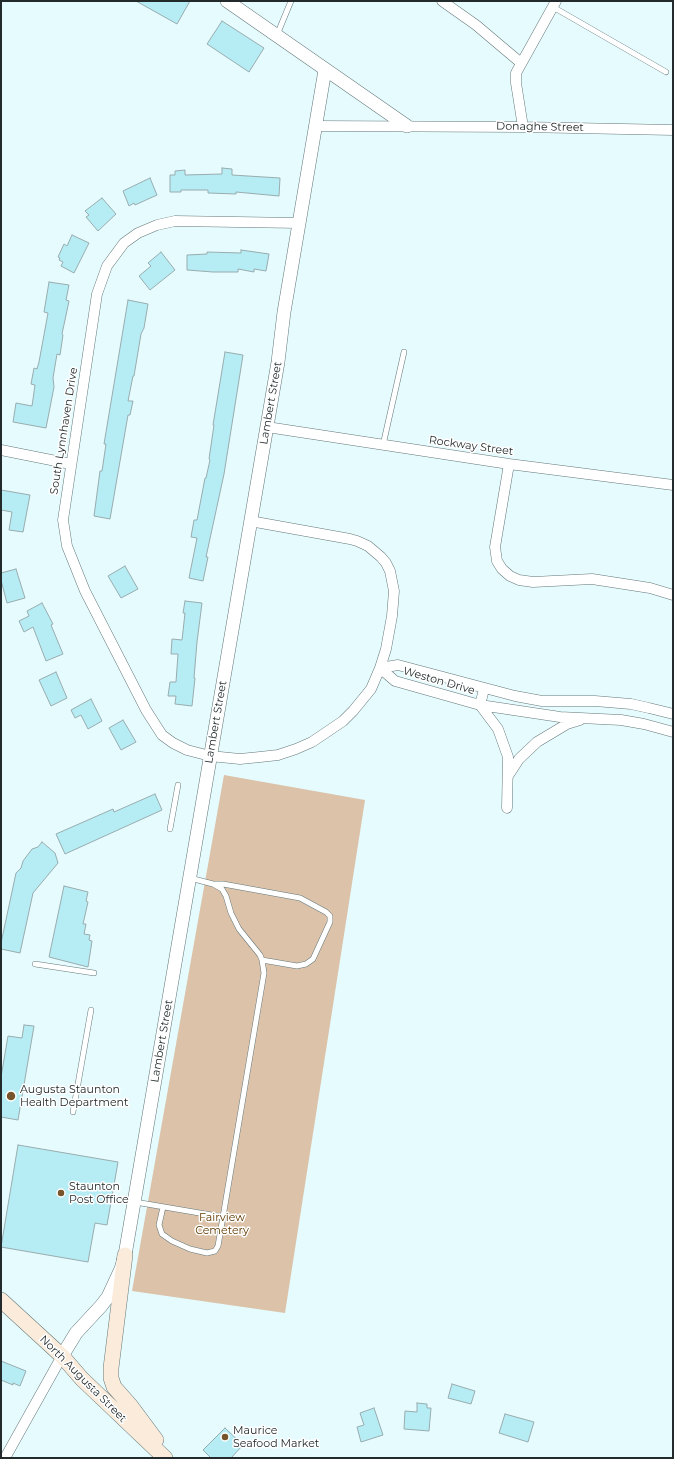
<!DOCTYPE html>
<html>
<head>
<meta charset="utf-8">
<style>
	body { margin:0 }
	#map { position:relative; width:674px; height:1459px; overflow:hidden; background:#e6fbfe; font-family:Montserrat,sans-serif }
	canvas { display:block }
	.frame { position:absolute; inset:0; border:2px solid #222a2b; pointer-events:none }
</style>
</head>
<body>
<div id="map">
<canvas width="674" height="1459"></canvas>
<div class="frame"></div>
</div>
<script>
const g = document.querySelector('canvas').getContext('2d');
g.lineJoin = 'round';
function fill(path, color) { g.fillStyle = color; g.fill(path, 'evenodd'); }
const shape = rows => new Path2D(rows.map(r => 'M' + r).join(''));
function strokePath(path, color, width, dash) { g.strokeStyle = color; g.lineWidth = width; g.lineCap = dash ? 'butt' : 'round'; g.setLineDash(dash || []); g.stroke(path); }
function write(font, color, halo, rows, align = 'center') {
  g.font = font + ' Montserrat,sans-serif'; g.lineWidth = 3; g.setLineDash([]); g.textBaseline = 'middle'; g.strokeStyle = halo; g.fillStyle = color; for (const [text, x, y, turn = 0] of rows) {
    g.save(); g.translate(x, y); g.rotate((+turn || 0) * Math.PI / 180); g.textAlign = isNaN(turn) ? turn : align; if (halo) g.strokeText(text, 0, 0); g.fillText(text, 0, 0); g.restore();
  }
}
fill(shape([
	[224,775,365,800,285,1313,132,1291]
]), '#dbc2a9');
const building = shape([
	[136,1,190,1,177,24,136,1],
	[222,21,264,48,249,72,207,44,222,21],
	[222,168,232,169,232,175,280,178,279,196,236,192,236,194,208,193,208,190,181,190,181,192,170,192,170,175,175,175,175,171,185,170,185,175,222,174,222,168],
	[150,178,157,195,135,205,134,203,129,206,123,191,150,178],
	[102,198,116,214,98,231,86,217,89,215,85,211,102,198],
	[72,235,89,243,74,273,61,266,63,262,59,260,60,258,58,257,64,244,67,246,72,235],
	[241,250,269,254,266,271,254,269,254,272,238,269,238,272,213,272,187,270,187,255,207,254,207,252,241,253,241,250],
	[161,252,175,270,150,290,139,276,151,266,148,263,161,252],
	[49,282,69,285,66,300,69,301,62,334,63,335,60,355,57,354,53,378,54,387,46,428,13,422,16,403,32,406,35,385,31,384,34,368,37,369,39,362,48,313,44,312,49,282],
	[128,300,148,304,144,328,141,334,134,376,133,376,128,401,133,401,130,415,128,415,110,519,94,516,100,471,102,471,106,444,104,444,128,300],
	[225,352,243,355,224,474,206,557,208,557,203,581,189,578,197,538,191,537,194,520,197,520,205,478,206,478,210,460,209,459,214,425,213,425,225,352],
	[1,490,30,495,23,532,9,530,12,512,1,510,1,490],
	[125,566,138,589,121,598,108,576,125,566],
	[16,569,25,598,7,603,1,580,1,573,16,569],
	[185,601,202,603,197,642,194,678,195,678,192,706,175,704,176,696,168,696,170,682,176,682,178,654,171,654,172,639,182,640,185,613,183,613,185,601],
	[42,603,53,624,51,625,63,654,46,661,33,627,24,632,19,621,29,616,27,611,42,603],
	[56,672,67,698,51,706,39,680,56,672],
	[91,699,102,721,88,729,81,715,75,718,71,710,91,699],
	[123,720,136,742,121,750,109,728,123,720],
	[155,794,162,810,65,854,56,834,113,809,114,812,155,794],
	[42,842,55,853,58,863,33,893,20,953,1,949,1,943,16,873,21,868,23,861,32,849,38,847,42,842],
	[64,886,88,892,86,901,88,902,83,924,86,924,84,934,90,935,89,940,92,941,88,967,49,957,64,886],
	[24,1025,34,1026,18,1120,1,1117,1,1077,8,1036,22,1038,24,1025],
	[18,1145,118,1162,107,1225,95,1223,88,1262,1,1247,18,1145],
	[1,1361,26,1371,20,1386,13,1383,13,1385,1,1380,1,1361],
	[452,1384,475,1391,471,1404,448,1398,452,1384],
	[417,1403,427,1404,427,1408,431,1408,429,1431,404,1429,405,1411,417,1412,417,1403],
	[374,1408,383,1435,361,1442,357,1427,364,1425,360,1413,374,1408],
	[505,1414,534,1422,528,1442,499,1433,505,1414],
	[225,1428,243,1445,231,1458,211,1458,203,1450,225,1428]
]);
fill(building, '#b6ecf3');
strokePath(building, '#98acaf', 1);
const service = shape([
	[553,7,666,72],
	[277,35,291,1],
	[383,445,404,352],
	[170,829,178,785],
	[215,884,223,884,300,898,326,912,330,916,330,922,313,959,306,964,297,966,262,960],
	[35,964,94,973],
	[73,1112,91,1010],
	[135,1202,223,1217],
	[163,1207,159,1225,162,1234,172,1241,190,1249,207,1253,215,1251,218,1246,223,1217,264,973,262,960,260,955,239,929,231,913,226,896,222,889,213,884,190,878]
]);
const minor = shape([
	[442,1,476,25,521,63],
	[316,126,523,127,673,130],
	[523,127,516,83,516,73,556,1],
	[267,427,509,464,673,485],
	[1,450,71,464],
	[509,464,495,547,497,561,502,569,510,576,519,580,533,582,592,579,650,588,673,595],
	[250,521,350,539,357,541,368,546,381,557,386,563,390,571,394,591,392,616,386,649,380,668,371,689,353,711,343,721,312,742,296,749,278,755,260,757,240,759,210,756,187,750,173,743,162,735,146,710,85,591,67,546,63,520,97,294,107,266,124,243,138,233,157,225,175,221,299,223],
	[380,668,395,681,480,705,560,717,621,720,644,724,673,732],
	[380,668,398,665,515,696,542,701,595,701,631,704,649,708,673,714],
	[484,689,480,705,498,729,508,757,507,808],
	[508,776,519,759,537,742,567,724,580,720],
	[5,1458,62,1356]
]);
const tertiary = shape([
	[227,1,407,126],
	[62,1356,76,1333,101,1306,108,1297,121,1269,125,1255,278,362,284,312,325,70]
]);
const secondary = shape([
	[125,1255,111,1368,111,1378,114,1387,130,1405,156,1440],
	[1,1300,62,1356,82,1379,165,1458]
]);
strokePath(service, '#647779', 6);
strokePath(minor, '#647779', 11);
strokePath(tertiary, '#647779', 14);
strokePath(secondary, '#647779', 16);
strokePath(service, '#fff', 5);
strokePath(minor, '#fff', 10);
strokePath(tertiary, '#fff', 13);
strokePath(secondary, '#faebda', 15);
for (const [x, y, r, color] of [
	[11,1096,5,"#77542c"],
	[61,1193,4,"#77542c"],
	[225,1437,4,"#77542c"]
]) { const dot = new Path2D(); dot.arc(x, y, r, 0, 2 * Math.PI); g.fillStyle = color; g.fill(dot); strokePath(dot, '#fff', 1.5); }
write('11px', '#222a2b', '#fff', [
	["Donaghe Street",540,127,1],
	["Lambert Street",271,403,-80],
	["South Lynnhaven Drive",64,431,-81],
	["Rockway Street",471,446,8],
	["Weston Drive",439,681,16],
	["Lambert Street",216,722,-80],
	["Lambert Street",162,1041,-80],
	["North Augusta Street",83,1379,45]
]);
write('11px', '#222a2b', '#fff', [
	["Augusta Staunton",20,1090],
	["Health Department",20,1103],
	["Staunton",69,1187],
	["Post Office",69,1200],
	["Maurice",233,1431],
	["Seafood Market",233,1444]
], 'left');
write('11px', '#613a00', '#fff', [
	["Fairview",222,1218],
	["Cemetery",222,1231]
]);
</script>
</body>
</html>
